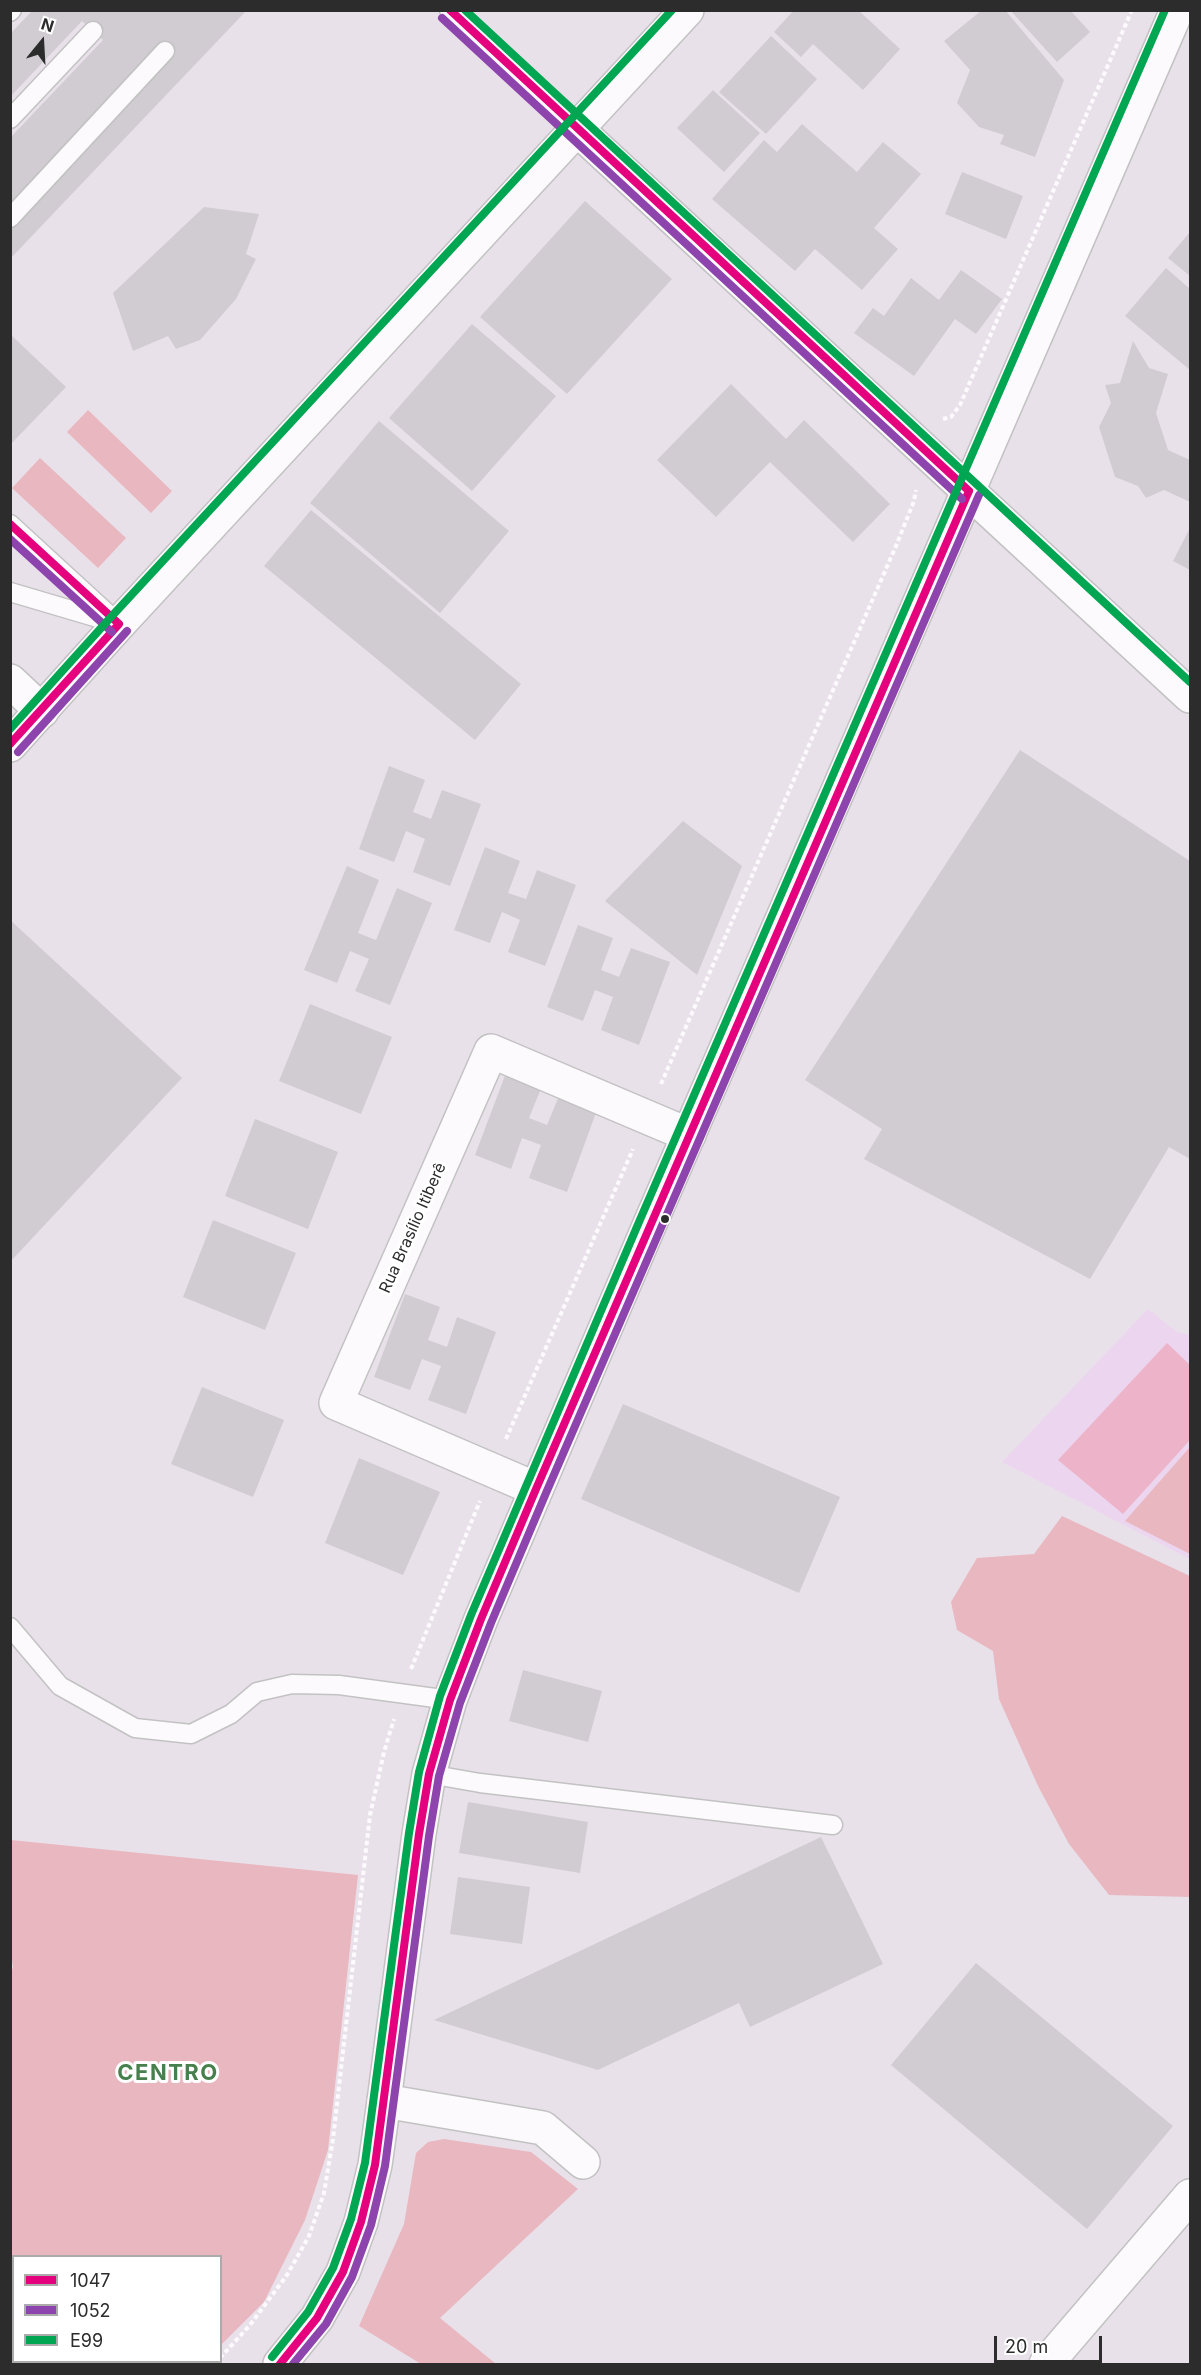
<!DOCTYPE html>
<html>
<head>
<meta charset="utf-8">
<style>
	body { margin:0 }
	#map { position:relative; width:1201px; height:2375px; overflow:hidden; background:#e9e1ea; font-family:Inter,sans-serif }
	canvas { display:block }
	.frame { position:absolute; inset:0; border:12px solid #2c2c2c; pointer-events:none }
	.legend { position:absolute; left:12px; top:2255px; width:210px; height:108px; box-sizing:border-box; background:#fff; border:2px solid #ababab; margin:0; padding:8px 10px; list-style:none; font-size:18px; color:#2c2c2c }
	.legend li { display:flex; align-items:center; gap:12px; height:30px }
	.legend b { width:30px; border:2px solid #ababab }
	.north { position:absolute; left:12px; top:12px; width:60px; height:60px; -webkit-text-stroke:4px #fff; paint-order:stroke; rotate:18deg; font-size:16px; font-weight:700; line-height:24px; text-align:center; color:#2c2c2c }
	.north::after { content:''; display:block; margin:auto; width:21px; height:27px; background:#2c2c2c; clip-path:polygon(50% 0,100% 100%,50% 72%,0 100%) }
	.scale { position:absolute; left:994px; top:2336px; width:108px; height:27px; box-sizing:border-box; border:3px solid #2c2c2c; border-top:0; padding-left:8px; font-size:18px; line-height:21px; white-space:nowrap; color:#2c2c2c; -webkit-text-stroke:4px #fff; paint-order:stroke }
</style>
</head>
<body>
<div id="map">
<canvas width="1201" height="2375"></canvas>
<div class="frame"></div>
<ul class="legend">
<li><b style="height:8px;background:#e5007d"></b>1047</li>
<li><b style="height:8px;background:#8e44ad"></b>1052</li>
<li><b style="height:8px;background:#00a651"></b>E99</li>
</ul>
<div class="north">N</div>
<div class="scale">20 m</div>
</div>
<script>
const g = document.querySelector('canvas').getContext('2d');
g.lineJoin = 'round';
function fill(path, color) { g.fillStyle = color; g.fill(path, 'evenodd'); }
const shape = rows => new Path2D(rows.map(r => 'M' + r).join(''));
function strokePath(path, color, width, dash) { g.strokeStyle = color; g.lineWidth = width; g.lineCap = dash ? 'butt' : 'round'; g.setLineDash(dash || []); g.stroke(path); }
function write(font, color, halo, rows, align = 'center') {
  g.font = font + ' Inter,sans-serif'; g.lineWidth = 6; g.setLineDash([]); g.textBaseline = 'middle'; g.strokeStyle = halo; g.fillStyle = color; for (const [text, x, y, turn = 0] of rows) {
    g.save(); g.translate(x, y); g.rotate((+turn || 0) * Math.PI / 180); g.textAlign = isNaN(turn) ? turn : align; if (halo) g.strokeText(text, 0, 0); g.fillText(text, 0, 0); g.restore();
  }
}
fill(shape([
	[1148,1309,1177,1332,1190,1335,1190,1559,1002,1462]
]), '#ecd5ee');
fill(shape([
	[88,410,172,491,151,513,67,432],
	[40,458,126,538,98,568,12,488],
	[1190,1447,1190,1554,1125,1521],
	[1062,1516,1190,1576,1190,1897,1109,1895,1069,1844,1038,1786,999,1699,993,1651,957,1630,951,1602,977,1558,1034,1554],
	[11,1840,358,1875,328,2150,305,2220,264,2302,221,2345,220,2256,14,2256,13,2334,11,2331,10,1975,13,1967,10,1948],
	[444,2139,531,2152,578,2189,440,2318,496,2364,421,2364,359,2326,404,2224,416,2153,428,2142],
	[42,2362,203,2362,200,2364,45,2364]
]), '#e9b7bf');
fill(shape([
	[1167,1343,1190,1365,1190,1440,1123,1514,1058,1460]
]), '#edb4c9');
fill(shape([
	[33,10,247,10,10,259,10,230,171,56,10,205,10,138,103,40,82,21,10,97,10,34],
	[794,10,858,10,900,49,863,90,813,44,801,57,774,32],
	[982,10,1005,10,1064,80,1035,157,1000,144,1004,135,979,127,957,103,970,70,944,41],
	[1010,10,1070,10,1090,32,1057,62],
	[771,36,817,79,766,134,719,92],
	[713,90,760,133,724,172,677,128],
	[802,124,857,172,883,142,921,174,874,228,898,249,862,290,815,249,795,271,712,199,764,140,777,152],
	[962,172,1023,196,1006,239,945,214],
	[585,201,672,279,567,394,480,317],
	[204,207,259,214,246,254,256,259,236,299,200,340,176,349,168,336,133,351,113,293],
	[1190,232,1190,276,1168,258],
	[1166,268,1190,289,1190,370,1125,316],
	[961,270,1002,299,976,334,955,319,914,376,854,333,873,308,884,316,911,278,939,300],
	[472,324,556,396,472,491,389,418],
	[10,334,66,387,10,445],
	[1133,341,1149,368,1168,374,1156,413,1168,450,1190,460,1190,502,1164,490,1146,498,1138,486,1115,477,1099,427,1111,403,1105,385,1120,383],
	[731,384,786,439,804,420,890,504,853,542,770,462,716,517,657,460],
	[379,421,509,531,440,613,310,503],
	[311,510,521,684,475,740,264,566],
	[1190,528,1190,570,1173,561],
	[1020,750,1190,861,1190,1159,1169,1147,1090,1279,864,1159,882,1129,805,1080],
	[389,766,425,780,413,812,431,819,442,790,481,804,450,886,413,872,425,839,406,831,394,862,359,849],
	[683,821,742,866,697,975,605,901],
	[485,847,520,861,508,893,526,899,537,870,576,885,545,966,508,952,520,920,502,912,490,943,454,930],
	[347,866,379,880,358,933,376,940,397,888,432,903,390,1005,355,991,369,959,350,951,337,983,304,970],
	[10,920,182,1078,10,1262],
	[578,925,613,938,601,970,619,977,631,948,670,962,639,1045,601,1030,613,997,595,990,583,1021,547,1007],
	[310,1004,392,1037,361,1114,279,1081],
	[506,1073,542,1086,529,1118,547,1125,559,1096,597,1110,567,1192,529,1178,541,1145,522,1138,511,1169,475,1155],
	[255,1119,338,1152,308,1229,225,1196],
	[213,1220,296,1253,265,1330,183,1297],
	[405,1294,440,1307,428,1340,447,1347,457,1317,496,1332,466,1414,428,1400,441,1366,422,1359,410,1390,374,1377],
	[202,1387,284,1420,253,1497,171,1464],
	[623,1404,840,1497,799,1593,581,1499],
	[359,1458,440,1492,403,1575,325,1543],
	[523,1670,602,1691,588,1742,509,1721],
	[468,1802,588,1822,580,1873,459,1853],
	[821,1837,883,1964,750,2027,739,2003,598,2070,434,2020],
	[458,1877,530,1887,522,1944,450,1934],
	[976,1963,1173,2126,1087,2229,891,2065]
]), '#d1cbd2');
const service = shape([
	[449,10,578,130],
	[10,12,12,10],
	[10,119,93,31],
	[10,218,165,51],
	[10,524,119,624],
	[10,592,115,623],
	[10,1627,60,1686,135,1728,191,1734,231,1714,257,1692,292,1684,339,1685,450,1700],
	[429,1774,480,1783,833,1825]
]);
const minor = shape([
	[10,681,42,711],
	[536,1489,336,1403,491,1051,689,1135],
	[384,2101,543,2128,583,2162]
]);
const tertiary = shape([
	[578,130,1190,696],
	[1046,2364,1190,2196]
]);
const secondary = shape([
	[10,745,119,624,687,10],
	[280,2364,317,2318,343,2272,361,2222,375,2165,384,2101,419,1834,429,1774,450,1700,481,1619,649,1226,1177,10]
]);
strokePath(service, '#c3c2c3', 21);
strokePath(minor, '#c3c2c3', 36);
strokePath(tertiary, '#c3c2c3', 36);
strokePath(secondary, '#c3c2c3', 36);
strokePath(shape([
	[943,419,951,417,960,405,1132,10],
	[661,1084,896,546,914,501,916,490],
	[506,1439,633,1149],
	[411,1669,480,1501],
	[220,2358,250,2325,287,2275,309,2236,324,2193,333,2139,370,1815,384,1752,394,1719],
	[215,2364,217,2362]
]), '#fcfafc', 4, [4.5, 3]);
strokePath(service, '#fcfafc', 18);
strokePath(minor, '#fcfafc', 33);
strokePath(tertiary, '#fcfafc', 33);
strokePath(secondary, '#fcfafc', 33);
strokePath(shape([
	[450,10,969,491],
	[10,524,119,624],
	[10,744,119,624],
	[280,2364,317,2318,343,2272,361,2222,375,2165,419,1834,429,1774,450,1700,481,1619,536,1489,969,491]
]), '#e5007d', 8);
strokePath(shape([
	[442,18,962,499],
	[10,539,112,632],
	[18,752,127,631],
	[293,2364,326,2324,352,2277,371,2225,385,2166,429,1836,439,1776,460,1703,491,1623,546,1493,979,495]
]), '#8e44ad', 8);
strokePath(shape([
	[465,10,1190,682],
	[10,729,111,617,672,10],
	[272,2357,308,2312,333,2268,351,2219,365,2163,409,1833,419,1772,440,1696,471,1615,639,1222,1165,10]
]), '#00a651', 8);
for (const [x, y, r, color] of [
	[665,1219,5,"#2c2c2c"]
]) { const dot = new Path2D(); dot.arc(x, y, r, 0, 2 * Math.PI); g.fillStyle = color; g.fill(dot); strokePath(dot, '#fff', 2); }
write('16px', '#2c2c2c', '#fff', [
	["Rua Brasílio Itiberê",413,1228,-66]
]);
g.letterSpacing = '1.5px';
write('bold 22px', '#48804d', '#fff', [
	["CENTRO",168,2073]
]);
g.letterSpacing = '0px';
</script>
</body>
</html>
